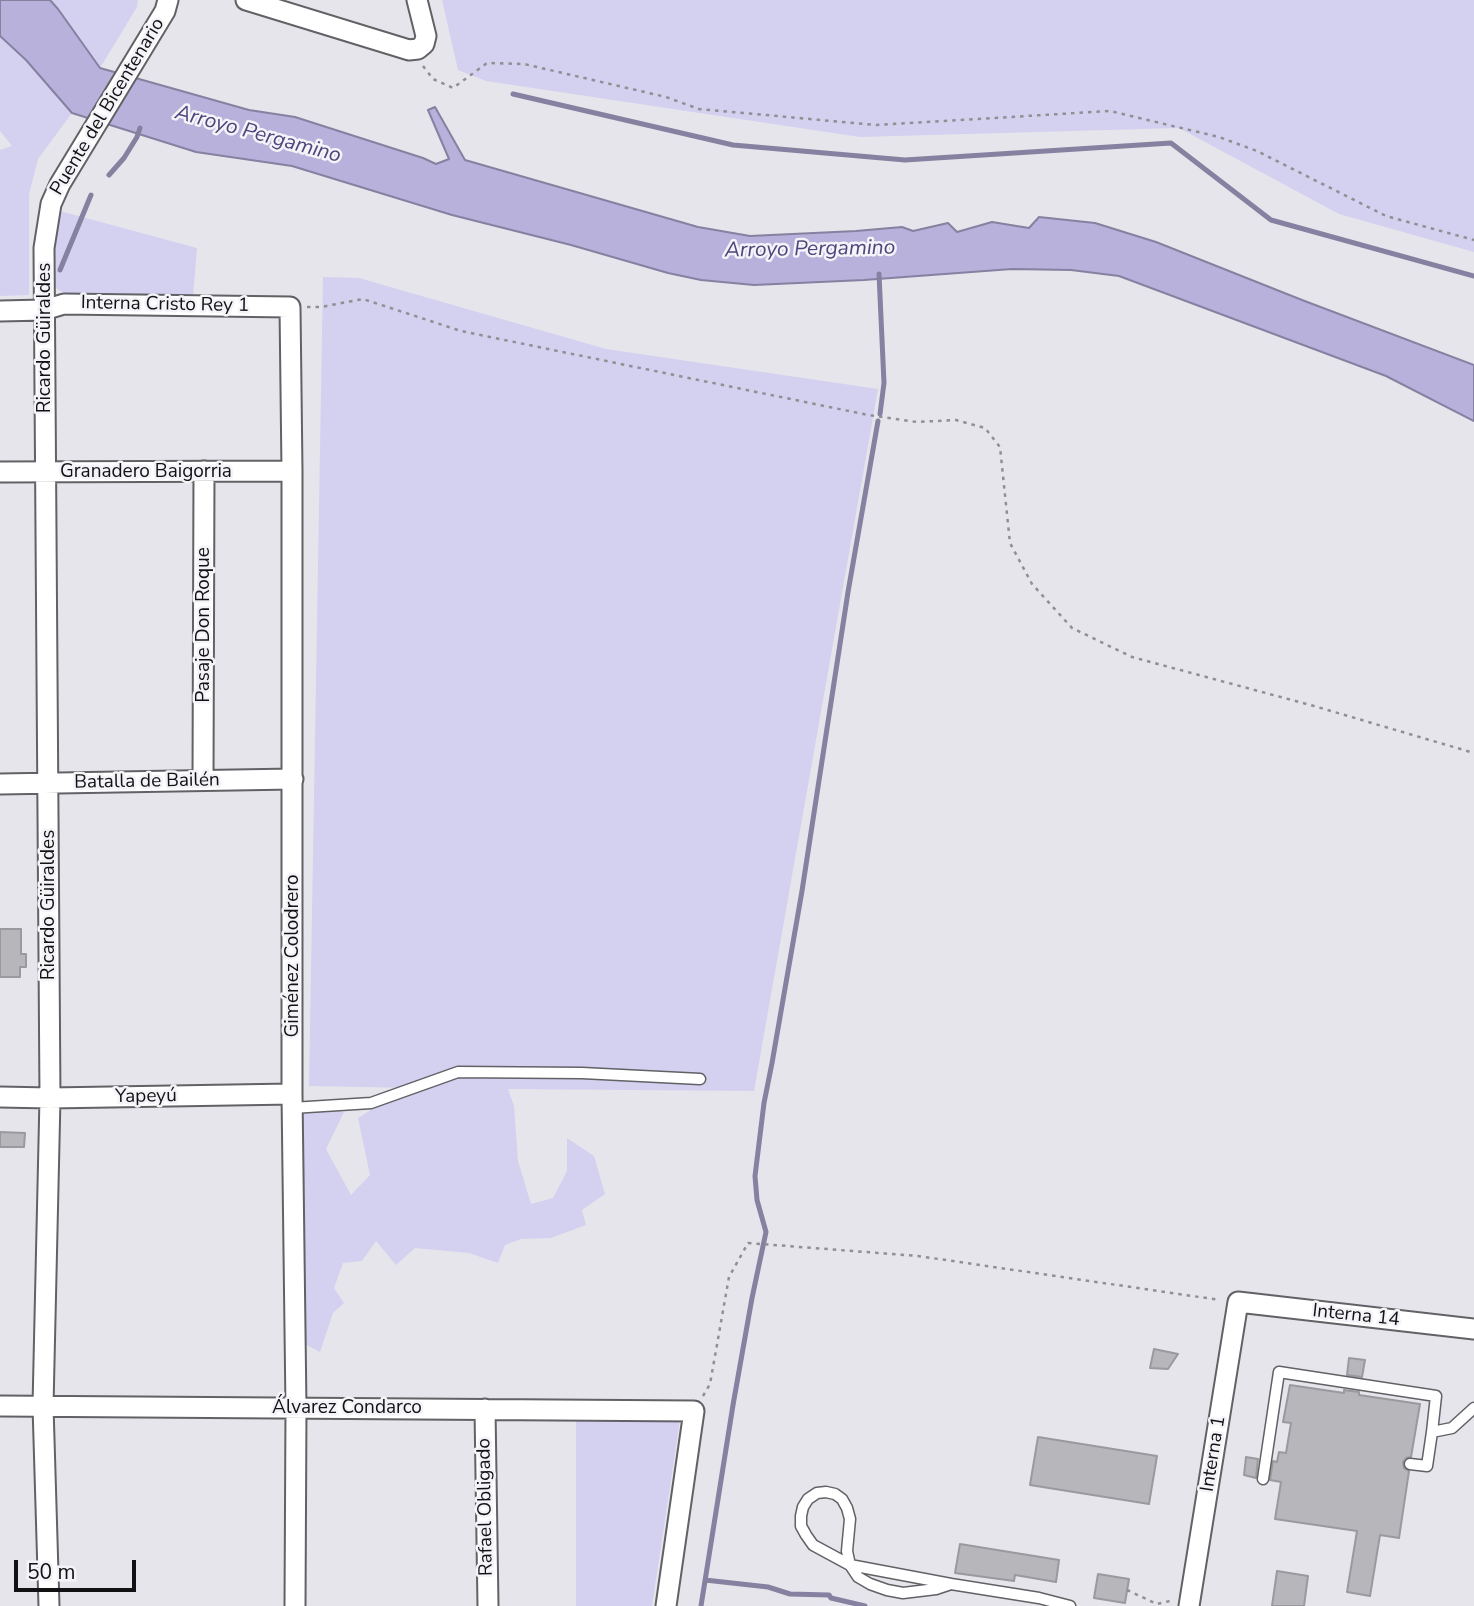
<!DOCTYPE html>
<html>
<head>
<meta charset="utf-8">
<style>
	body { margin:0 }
	#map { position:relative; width:1474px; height:1606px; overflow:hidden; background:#e6e5eb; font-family:"Nunito Sans",sans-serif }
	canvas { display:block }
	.scale { position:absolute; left:14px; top:1560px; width:122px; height:32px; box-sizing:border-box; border:4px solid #121214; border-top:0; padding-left:9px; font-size:21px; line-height:24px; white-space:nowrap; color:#121214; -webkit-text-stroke:5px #f3f3f8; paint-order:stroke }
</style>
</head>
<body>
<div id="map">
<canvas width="1474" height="1606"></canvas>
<div class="scale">50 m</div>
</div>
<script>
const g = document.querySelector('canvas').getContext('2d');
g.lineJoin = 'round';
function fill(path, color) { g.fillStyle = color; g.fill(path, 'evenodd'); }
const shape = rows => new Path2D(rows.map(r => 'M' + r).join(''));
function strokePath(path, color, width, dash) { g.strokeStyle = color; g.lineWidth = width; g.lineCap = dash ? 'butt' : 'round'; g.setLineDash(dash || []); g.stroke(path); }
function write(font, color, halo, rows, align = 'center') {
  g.font = font + ' "Nunito Sans",sans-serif'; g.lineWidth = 5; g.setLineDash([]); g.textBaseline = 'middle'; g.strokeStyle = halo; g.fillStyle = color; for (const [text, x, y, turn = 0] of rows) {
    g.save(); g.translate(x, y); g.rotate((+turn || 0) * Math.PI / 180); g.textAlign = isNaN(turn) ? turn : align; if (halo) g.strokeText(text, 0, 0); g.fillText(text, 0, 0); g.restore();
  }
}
fill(shape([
	[50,0,138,0,137,7,100,68,58,9],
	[442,0,1474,0,1474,252,1339,214,1179,128,860,137,486,81,458,70],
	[0,36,26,60,72,113,38,159,29,194,29,295,0,296,0,150,12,146,0,131],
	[60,211,197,248,193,297,66,294,57,289,53,282,54,243],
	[323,277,359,278,606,349,878,389,754,1091,508,1089,514,1106,518,1161,531,1204,553,1198,567,1171,567,1138,594,1156,605,1194,582,1210,586,1225,551,1238,521,1239,505,1245,498,1263,469,1253,415,1248,396,1265,376,1241,362,1261,343,1263,334,1288,344,1303,333,1313,320,1352,303,1343,298,1116,317,1107,344,1112,326,1149,351,1195,370,1175,358,1118,382,1103,414,1088,309,1086],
	[576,1417,680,1420,652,1606,576,1606]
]), '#d4d0f0');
const water = shape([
	[0,0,50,0,58,9,100,68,249,110,295,117,423,158,436,164,449,159,428,110,435,107,465,160,698,227,750,236,856,231,902,227,913,231,948,223,957,232,992,222,1029,228,1039,217,1095,223,1156,242,1302,300,1474,365,1474,421,1386,376,1119,276,1071,270,1012,269,864,280,754,285,701,280,668,273,571,245,452,215,292,166,196,152,72,113,26,60,0,36,0,0]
]);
fill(water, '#b7b1dc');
strokePath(water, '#8681a0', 2);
strokePath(shape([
	[513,94,733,145,905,160,1171,143,1271,220,1474,276],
	[109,175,124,158,137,137,140,128],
	[60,270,91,195],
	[879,274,884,383,880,414],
	[705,1580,768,1587,790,1594,829,1595,831,1598,865,1606],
	[701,1606,733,1405,752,1298,766,1232,757,1200,755,1176,764,1103,772,1063,802,891,848,592,878,421]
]), '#8681a0', 5);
const building = shape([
	[0,929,21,929,21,954,26,954,26,967,20,967,20,977,0,977,0,929],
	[0,1132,25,1133,24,1147,0,1147,0,1132],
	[1154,1349,1178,1354,1168,1369,1150,1368,1154,1349],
	[1349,1358,1365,1360,1362,1377,1347,1375,1349,1358],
	[1290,1385,1344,1393,1344,1390,1359,1392,1359,1395,1420,1404,1411,1457,1406,1458,1403,1462,1404,1468,1409,1471,1399,1538,1380,1535,1370,1596,1347,1592,1357,1531,1275,1519,1281,1482,1270,1480,1273,1461,1277,1462,1279,1452,1286,1453,1291,1423,1283,1422,1290,1385],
	[1038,1437,1157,1456,1149,1504,1030,1485,1038,1437],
	[1246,1457,1258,1459,1256,1478,1244,1475,1246,1457],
	[960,1544,1059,1560,1056,1582,1015,1575,1014,1581,955,1573,960,1544],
	[1277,1571,1308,1576,1304,1606,1272,1606,1277,1571],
	[1098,1574,1129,1579,1125,1603,1094,1598,1098,1574]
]);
fill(building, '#b7b6bb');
strokePath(building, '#99999e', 2);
const service = shape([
	[292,1108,371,1103,458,1072,582,1073,700,1079],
	[1410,1464,1427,1466,1432,1432,1452,1428,1474,1408],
	[1263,1479,1279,1372,1436,1396,1432,1432],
	[951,1584,850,1565,813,1545,806,1535,801,1526,801,1516,803,1507,808,1499,817,1493,826,1492,835,1494,842,1499,847,1508,850,1519,847,1551,850,1565,858,1577,870,1584,887,1590,903,1593,936,1589,951,1584,1039,1598,1070,1606]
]);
const minor = shape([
	[246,0,409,50,418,49,424,44,426,36,417,0],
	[0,311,44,310,64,304,290,307,292,471,292,1094,296,1408,295,1606],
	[0,472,292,471],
	[203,780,204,471],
	[0,784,293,779],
	[0,1097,50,1098,292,1094],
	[0,1406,694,1411,666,1606],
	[485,1409,488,1606],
	[49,1606,43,1406,50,1098,44,248,51,204,60,184,165,11,168,0],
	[1189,1606,1238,1302,1474,1329]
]);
strokePath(service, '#616166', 13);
strokePath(minor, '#616166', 23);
strokePath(shape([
	[423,66,433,79,453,88,487,63,524,64,666,97,699,109,876,125,1110,111,1219,137,1257,151,1386,216,1474,240],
	[307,307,321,307,363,299,461,331,868,415,917,422,956,420,985,428,1000,447,1010,543,1032,584,1072,628,1132,657,1314,706,1474,753],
	[703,1396,710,1384,729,1277,748,1243,918,1256,1220,1300],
	[1127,1590,1157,1604,1174,1600]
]), '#908f94', 2.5, [3.5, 5]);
strokePath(service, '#fff', 10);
strokePath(minor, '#fff', 19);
write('19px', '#121214', '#f3f3f8', [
	["Puente del Bicentenario",108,107,-59],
	["Interna Cristo Rey 1",165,305,1],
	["Ricardo Güiraldes",45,338,-90],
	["Granadero Baigorria",146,472],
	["Pasaje Don Roque",204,625,-90],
	["Batalla de Bailén",147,782,-1],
	["Ricardo Güiraldes",49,905,-90],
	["Giménez Colodrero",293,956,-90],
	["Yapeyú",146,1097,-1],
	["Interna 14",1356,1316,6],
	["Álvarez Condarco",347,1408],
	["Interna 1",1214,1454,-81],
	["Rafael Obligado",486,1507,-91]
]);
write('italic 21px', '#50447c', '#f3f3f8', [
	["Arroyo Pergamino",258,135,15],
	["Arroyo Pergamino",810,250,-1]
]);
</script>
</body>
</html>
